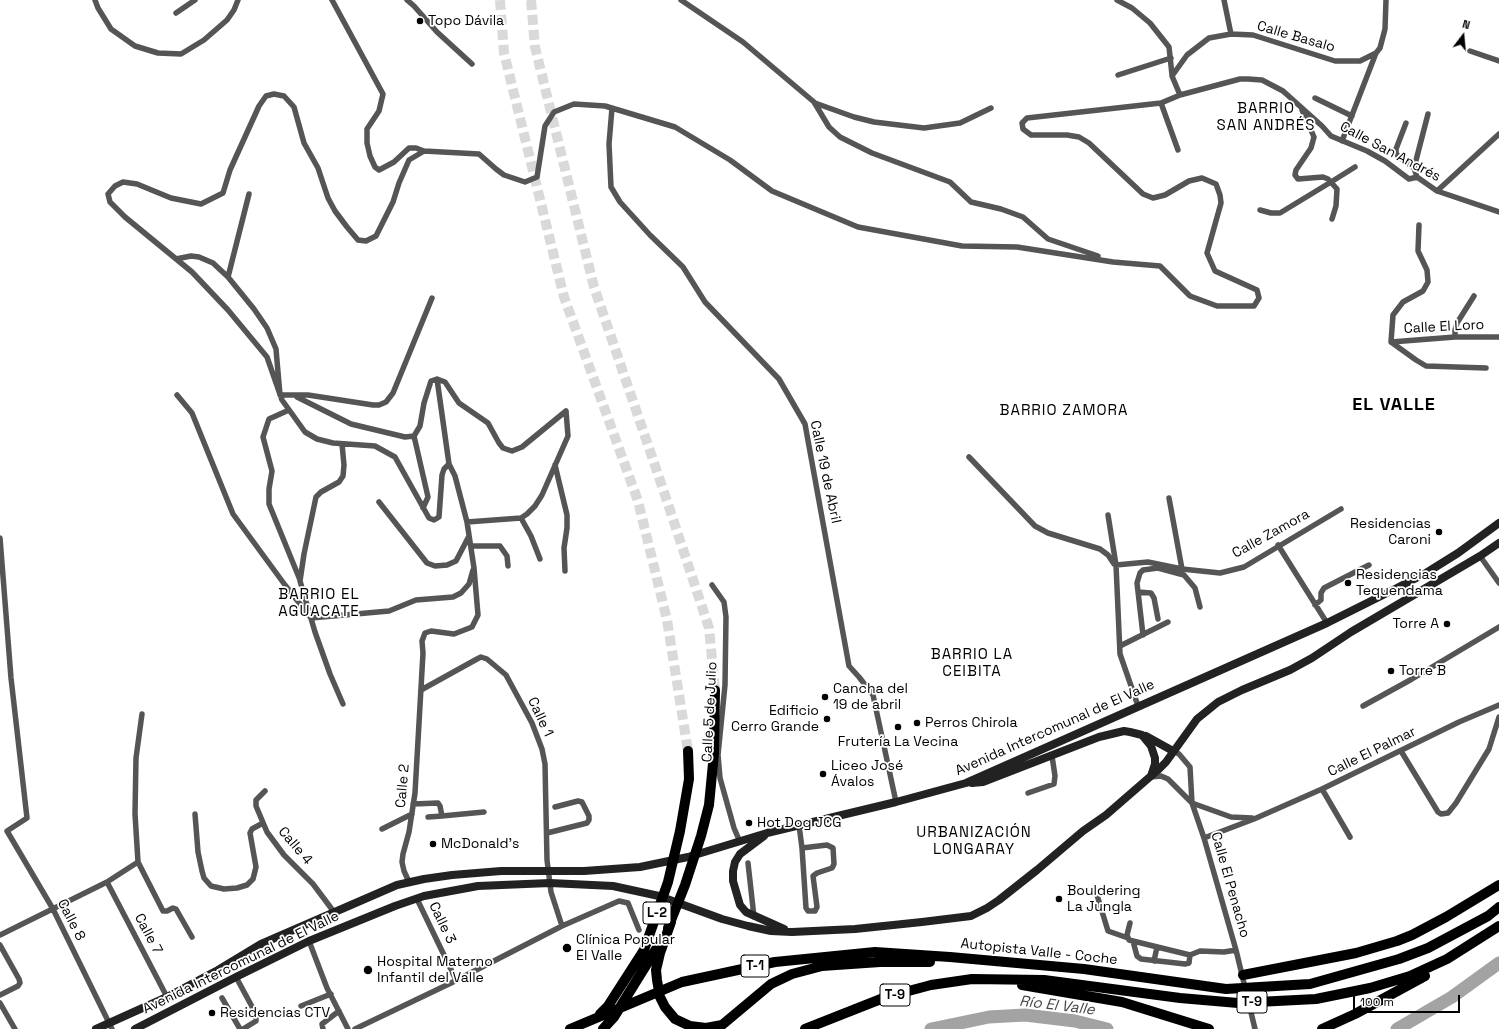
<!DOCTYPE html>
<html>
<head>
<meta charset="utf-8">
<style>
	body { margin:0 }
	#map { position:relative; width:1499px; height:1029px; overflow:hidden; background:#fff; font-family:"Space Grotesk",sans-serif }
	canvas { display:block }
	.north { position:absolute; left:1443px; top:16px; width:40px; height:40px; -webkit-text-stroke:3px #fff; paint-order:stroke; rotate:16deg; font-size:11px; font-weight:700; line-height:16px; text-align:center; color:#000 }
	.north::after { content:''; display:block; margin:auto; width:14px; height:18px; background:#000; clip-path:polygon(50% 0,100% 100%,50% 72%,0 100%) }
	.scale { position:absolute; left:1353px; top:995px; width:107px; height:18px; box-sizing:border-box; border:2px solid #000; border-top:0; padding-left:5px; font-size:12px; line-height:14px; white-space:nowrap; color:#000; -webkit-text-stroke:3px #fff; paint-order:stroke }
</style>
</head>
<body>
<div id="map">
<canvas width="1499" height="1029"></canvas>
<div class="north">N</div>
<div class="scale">100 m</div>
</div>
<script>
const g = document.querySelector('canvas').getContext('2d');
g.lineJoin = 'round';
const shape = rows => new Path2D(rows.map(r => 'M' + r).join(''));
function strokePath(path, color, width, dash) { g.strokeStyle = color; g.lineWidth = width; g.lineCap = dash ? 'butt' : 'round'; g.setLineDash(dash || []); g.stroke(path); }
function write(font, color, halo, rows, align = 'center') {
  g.font = font + ' "Space Grotesk",sans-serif'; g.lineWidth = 3.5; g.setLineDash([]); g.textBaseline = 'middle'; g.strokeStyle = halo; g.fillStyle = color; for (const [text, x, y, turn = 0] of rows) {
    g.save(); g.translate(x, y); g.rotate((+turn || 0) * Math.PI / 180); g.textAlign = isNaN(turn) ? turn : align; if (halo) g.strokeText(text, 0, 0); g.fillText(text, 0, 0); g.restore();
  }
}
strokePath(shape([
	[931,1029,989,1017,1025,1015,1075,1021,1107,1029],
	[1397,1029,1452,997,1499,963]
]), '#a3a3a3', 13);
strokePath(shape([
	[500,0,504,53,564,297,638,501,667,620,688,751],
	[531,0,535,47,594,287,664,492,709,628,715,690]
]), '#d9d9d9', 10, [10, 5]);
strokePath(shape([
	[95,0,98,8,111,29,135,46,158,53,181,54,204,40,227,20,234,10,238,0],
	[332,0,383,94,379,111,367,129,367,143,370,156,375,167,379,170,394,162,409,148,416,148,424,151],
	[407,0,414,6,437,32,472,64],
	[681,0,743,42,814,102,829,127,840,137,872,153,950,182,971,202,1001,209,1023,217,1048,239,1098,256],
	[1117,0,1132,8,1150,23,1169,47,1172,75],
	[1224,0,1231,34],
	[176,13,195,0],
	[1470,51,1499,61],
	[1118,75,1171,58],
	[1180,95,1172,76,1187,55,1209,38,1231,34,1253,35,1335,61,1360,61,1376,53],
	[1315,98,1352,116],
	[815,103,854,117,874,122,924,128,960,123,991,108],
	[1161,103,1178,150],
	[612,108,609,144,611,187,620,202,650,235,683,267,705,302,779,379,805,424,849,666,859,677,873,695,896,802],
	[1302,110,1314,137,1311,148,1296,170,1295,175,1298,179,1323,177,1328,179,1337,189,1336,206,1332,219],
	[1406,123,1396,149,1396,153,1398,156,1414,168,1417,177],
	[1342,141,1376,53,1380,48,1385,29,1386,0],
	[1414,168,1428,114],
	[1437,191,1499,134],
	[1260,210,1271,213,1280,213,1331,182,1355,167],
	[1419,225,1418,251,1427,270,1428,282,1423,291,1403,302,1393,315,1391,342,1416,360,1426,366,1486,368],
	[176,259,191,256,199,257,213,263,228,277,254,309,267,328,276,349,280,395,308,395,373,405,379,405,386,402,393,393,432,298],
	[228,277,249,194],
	[1455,337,1455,330,1457,323,1474,296],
	[1391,342,1455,337,1499,337],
	[437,379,449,464],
	[177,395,192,413,233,514,285,585,311,618,389,611,416,600,453,597,461,593,469,584,473,570],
	[297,397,351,424,405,437,414,436,420,426,424,403,431,381,437,379,445,382,459,403,488,423,499,443,503,448,512,451,522,447,566,411],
	[289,410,269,419,263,437,272,471,269,489,269,504,300,580],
	[414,436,428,497,423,508],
	[342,444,344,465,343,476,339,482,321,492,316,497,304,554,300,581,315,632,330,674,343,704],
	[969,457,1035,526,1048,533,1100,549,1108,555,1114,564],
	[555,465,567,515,567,528,564,548,565,571],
	[1169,498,1182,569],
	[379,502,427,563,435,566,447,565,456,561,469,536],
	[1108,515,1116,565,1120,654,1138,706],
	[521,518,531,536,540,559],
	[467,522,521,518,527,514,535,506,542,495,568,436,566,411],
	[0,538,11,678,27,818,7,831,53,909,112,1029],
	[1278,545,1327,623],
	[471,546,500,546,507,556,508,566],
	[1480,556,1499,583],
	[1116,565,1148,562,1182,569,1220,573,1244,567,1341,509],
	[712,585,724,602,726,617,725,685,718,755,720,778,734,828,740,842],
	[1138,592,1151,593,1154,598,1158,619],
	[1315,605,1321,600,1321,593,1324,588,1369,565],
	[1143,635,1137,583,1140,573,1143,570,1158,568,1184,575,1195,588,1200,607],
	[1120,646,1168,622],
	[421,690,477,659,481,657,487,659,506,675,532,723,542,749,545,764,547,860,551,892,562,926],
	[1363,706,1412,679,1499,627],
	[142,714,136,758,135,814,138,862,163,911,167,911,173,908,176,909,192,937],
	[1173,751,1179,754,1190,767,1192,803,1204,838,1236,950,1255,1029],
	[1401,751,1438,812,1441,814,1448,813,1456,803,1489,749,1499,717],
	[1150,777,1161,776,1168,779,1192,803,1231,817,1252,818],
	[1322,789,1350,837],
	[265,791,256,800,256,806,267,832,284,855,313,884,334,912],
	[1028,793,1054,784,1055,776,1052,756],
	[413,804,438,803,440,806,442,816,484,812],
	[195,814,198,852,202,871,204,878,211,886,224,889,237,888,247,885,253,879,256,867,250,833,252,829,263,823],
	[428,817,442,816],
	[799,825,802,848,806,908,808,911,815,911,817,907,813,876,817,873,832,868,834,864,833,848,827,845,802,848],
	[382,829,412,814],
	[547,833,587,823,589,820,589,816,582,802,578,801,555,807],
	[1204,838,1254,819,1322,789,1459,722,1499,705],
	[748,863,754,917],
	[107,882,167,997],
	[409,882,404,871,402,862,403,854,409,832,415,793,423,653,422,641,425,633,431,631,454,634,472,627,478,615,474,568,467,522,455,476,449,464,444,469,442,475,439,517,434,520,429,518,395,457,375,446,333,443,317,439,305,432,282,400,267,357,228,310,192,272,125,217,110,202,108,194,115,186,123,182,137,184,171,198,201,204,223,193,230,170,259,106,266,96,274,94,284,96,294,107,304,143,318,168,328,198,335,211,347,227,358,240,366,241,376,236,393,202,399,183,409,160,424,151,479,154,496,169,504,175,525,182,537,177,545,126,554,112,574,104,605,106,675,127,730,160,772,191,858,227,962,246,1017,247,1113,262,1160,266,1190,296,1217,306,1254,306,1259,298,1257,290,1215,271,1207,253,1221,203,1220,195,1216,184,1202,178,1189,181,1165,195,1153,198,1143,194,1089,143,1079,137,1067,135,1031,135,1023,129,1022,123,1027,118,1161,103,1180,95,1240,79,1248,79,1262,80,1283,91,1322,126,1331,136,1367,151,1385,161,1409,179,1417,177,1437,191,1499,212],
	[1097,895,1108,931,1128,938],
	[417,899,456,980],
	[1130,923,1127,935,1129,940,1133,941,1190,955,1200,951,1224,952,1236,950],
	[0,935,107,882,138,862],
	[309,941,327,988,348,1029],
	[1133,941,1137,956,1141,959,1185,964,1189,963,1190,955],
	[0,945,19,979,20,983,18,986,0,995],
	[1154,961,1157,947],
	[236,977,256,1014,256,1021,243,1029],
	[222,998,240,1029],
	[0,1003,15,1029],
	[301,1006,331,994],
	[323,1029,322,1024,339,1011],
	[355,1029,451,983,562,926,619,901,628,903,639,930]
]), '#555', 5.5);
strokePath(shape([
	[1146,736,1173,751],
	[972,783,983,782,1099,737,1124,731,1130,732,1142,735,1151,746,1155,758,1155,764,1151,776],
	[764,836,740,854,735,862,733,871,733,881,740,905,746,912,784,929],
	[96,1029,167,997,218,970,261,944,397,885,424,879,452,875,501,871,584,871,640,867,688,857,767,833,896,802,966,783,1327,623,1393,590,1426,573,1458,553,1499,523],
	[135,1029,236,977,309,941,395,906,424,896,478,886,550,883,613,886,659,896,722,919,748,926,771,931,792,932,855,929,922,922,971,916,987,908,999,900,1037,870,1083,831,1106,815,1159,769,1166,762,1197,719,1218,702,1242,690,1290,670,1312,658,1351,632,1480,556,1499,543]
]), '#222', 8);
strokePath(shape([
	[671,922,660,953,656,970,657,980,660,997,665,1007,675,1019,690,1026,706,1028,722,1025,771,984,792,974,822,966,880,962,930,962],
	[668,928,685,885,701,836,709,805,714,753,715,690],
	[1243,975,1356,953,1397,941,1412,935,1446,917,1499,885],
	[1022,985,1122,1002,1209,1029],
	[600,1014,608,1006,644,950,668,882,680,831,689,779,688,751],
	[570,1029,682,982,775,962,875,952,950,957,1084,969,1226,989,1310,984,1399,959,1428,948,1488,916,1499,907],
	[603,1029,614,1017,658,946],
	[805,1029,886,997,931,985,972,979,1044,980,1180,998,1238,1003,1316,999,1370,988,1410,976,1447,959,1499,926],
	[1322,1029,1355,1014,1425,976]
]), '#000', 10);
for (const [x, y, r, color] of [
	[420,21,4,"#000"],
	[1439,532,4,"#000"],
	[1348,583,4,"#000"],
	[1447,624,4,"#000"],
	[1391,671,4,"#000"],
	[825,697,4,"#000"],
	[827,719,4,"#000"],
	[917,723,4,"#000"],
	[898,727,4,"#000"],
	[823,774,4,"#000"],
	[749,823,4,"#000"],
	[433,844,4,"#000"],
	[1059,899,4,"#000"],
	[567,948,5,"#000"],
	[368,970,5,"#000"],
	[212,1013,4,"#000"]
]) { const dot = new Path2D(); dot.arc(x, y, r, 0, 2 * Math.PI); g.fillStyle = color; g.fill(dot); strokePath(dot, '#fff', 1.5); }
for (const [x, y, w] of [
	[657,913,28],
	[755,966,28],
	[895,995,30],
	[1252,1002,30]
]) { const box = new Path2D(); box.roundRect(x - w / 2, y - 11, w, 22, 3); g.fillStyle = '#fff'; g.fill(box); strokePath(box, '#000', 1); }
write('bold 13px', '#000', null, [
	["L-2",657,913],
	["T-1",755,966],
	["T-9",895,995],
	["T-9",1252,1002]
]);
write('14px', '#000', '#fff', [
	["Topo Dávila",428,21],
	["Residencias",1431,524,"right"],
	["Caroni",1431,540,"right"],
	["Residencias",1356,575],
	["Tequendama",1356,591],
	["Torre A",1439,624,"right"],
	["Torre B",1399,671],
	["Cancha del",833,689],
	["19 de abril",833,705],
	["Edificio",819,711,"right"],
	["Cerro Grande",819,727,"right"],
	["Perros Chirola",925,723],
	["Frutería La Vecina",898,742,"center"],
	["Liceo José",831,766],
	["Ávalos",831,782],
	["Hot Dog JCG",757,823],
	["McDonald's",441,844],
	["Bouldering",1067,891],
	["La Jungla",1067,907],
	["Clínica Popular",576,940],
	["El Valle",576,956],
	["Hospital Materno",377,962],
	["Infantil del Valle",377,978],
	["Residencias CTV",220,1013]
], 'left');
write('14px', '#000', '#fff', [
	["Calle Basalo",1296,37,16],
	["Calle San Andrés",1390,152,28],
	["Calle El Loro",1444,327,-3],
	["Calle 19 de Abril",825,472,78],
	["Calle Zamora",1271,534,-29],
	["Calle 5 de Julio",710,712,-87],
	["Calle 1",540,717,65],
	["Avenida Intercomunal de El Valle",1055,728,-24],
	["Calle El Palmar",1372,752,-26],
	["Calle 2",403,786,-85],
	["Calle 4",295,846,50],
	["Calle El Penacho",1230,885,74],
	["Calle 8",71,920,63],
	["Calle 3",442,923,64],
	["Calle 7",148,934,62],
	["Autopista Valle - Coche",1039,952,6],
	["Avenida Intercomunal de El Valle",241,963,-26]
]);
g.letterSpacing = '1px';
write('15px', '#000', '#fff', [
	["BARRIO",1266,109],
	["SAN ANDRÉS",1266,126],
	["BARRIO ZAMORA",1064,411],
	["BARRIO EL",319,595],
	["AGUACATE",319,612],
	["BARRIO LA",972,655],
	["CEIBITA",972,672],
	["URBANIZACIÓN",974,833],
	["LONGARAY",974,850]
]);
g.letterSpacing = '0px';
write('italic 15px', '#444', '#fff', [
	["Río El Valle",1057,1006,7]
]);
g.letterSpacing = '1px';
write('bold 18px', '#000', '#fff', [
	["EL VALLE",1394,405]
]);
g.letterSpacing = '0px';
</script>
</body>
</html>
